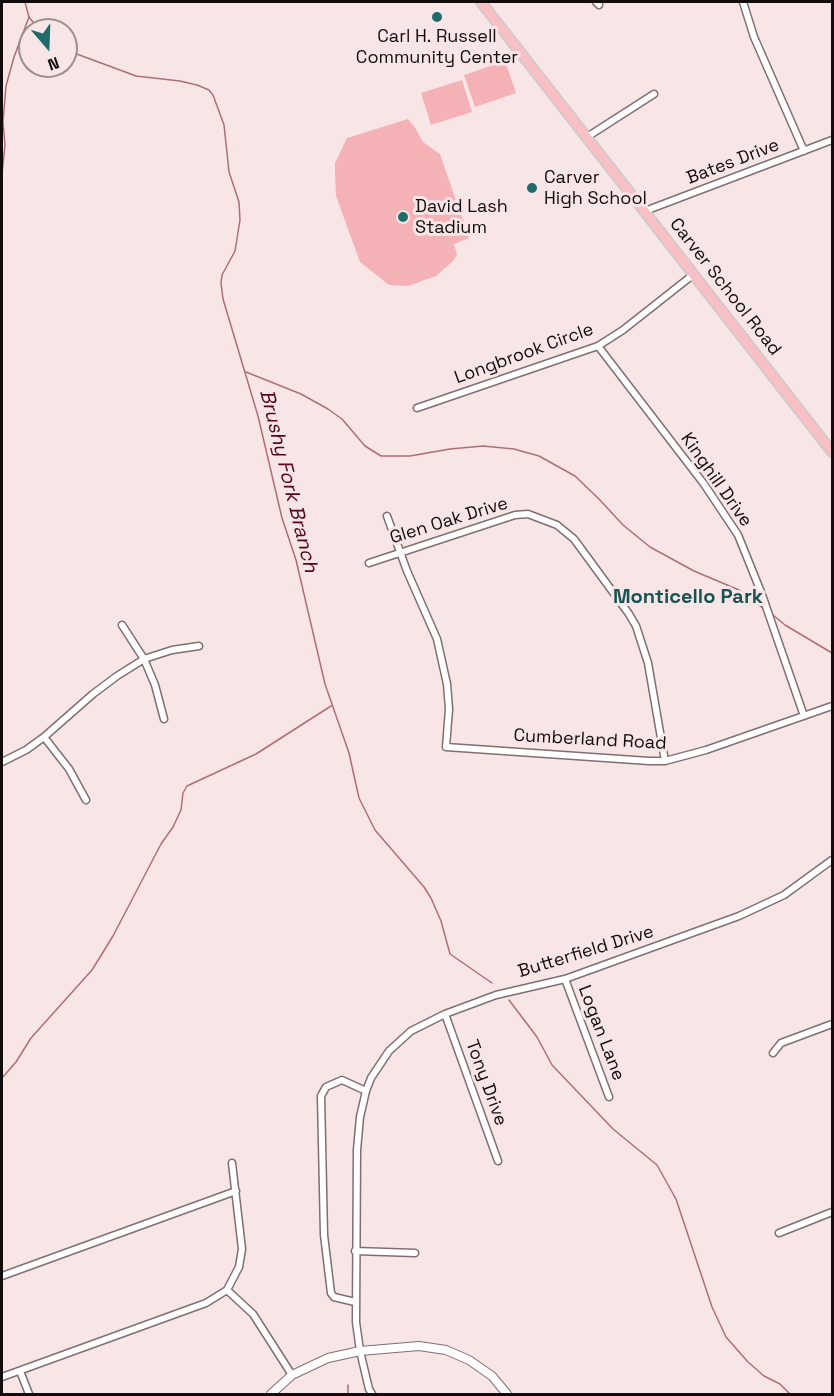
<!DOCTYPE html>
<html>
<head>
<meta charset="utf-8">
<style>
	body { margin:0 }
	#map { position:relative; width:834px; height:1396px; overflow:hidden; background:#f8e5e6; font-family:"Space Grotesk",sans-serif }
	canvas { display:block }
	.frame { position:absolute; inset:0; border:3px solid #120c0d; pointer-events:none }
	.north { position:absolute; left:18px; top:18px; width:60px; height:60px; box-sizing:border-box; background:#f8e5e6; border:2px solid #9c8e8f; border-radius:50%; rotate:161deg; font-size:16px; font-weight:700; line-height:24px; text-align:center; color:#120c0d }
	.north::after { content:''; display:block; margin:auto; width:21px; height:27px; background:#1f6b6b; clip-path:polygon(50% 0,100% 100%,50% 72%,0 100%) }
</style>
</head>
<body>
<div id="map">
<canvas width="834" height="1396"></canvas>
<div class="frame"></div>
<div class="north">N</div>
</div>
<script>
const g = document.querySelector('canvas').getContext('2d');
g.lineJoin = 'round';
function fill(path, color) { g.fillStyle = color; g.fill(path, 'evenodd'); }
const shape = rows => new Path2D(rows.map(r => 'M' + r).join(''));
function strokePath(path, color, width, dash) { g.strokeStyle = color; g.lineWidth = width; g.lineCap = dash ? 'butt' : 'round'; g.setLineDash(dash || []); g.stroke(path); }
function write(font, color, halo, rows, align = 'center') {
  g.font = font + ' "Space Grotesk",sans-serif'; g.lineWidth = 6; g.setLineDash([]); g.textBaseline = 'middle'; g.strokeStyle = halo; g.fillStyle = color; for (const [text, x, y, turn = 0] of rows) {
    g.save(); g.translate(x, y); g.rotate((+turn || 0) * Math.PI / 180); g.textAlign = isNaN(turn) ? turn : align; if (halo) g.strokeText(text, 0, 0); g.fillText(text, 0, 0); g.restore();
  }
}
fill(shape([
	[505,61,516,93,475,107,464,75],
	[462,80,472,112,431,125,421,93],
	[408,119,414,126,423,142,440,154,469,238,454,244,457,255,453,261,436,276,408,286,389,285,360,262,336,196,335,173,335,163,347,138]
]), '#f4b2b6');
strokePath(shape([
	[25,2,29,17,39,30],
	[66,50,136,76,180,81,197,85,209,90,213,95,224,125,229,172,239,202,240,220,235,251,222,275,221,283,223,299,258,416,282,518,296,560,325,684,349,753,359,798,375,830,424,887,431,898,441,921,450,954,492,983],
	[2,174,5,145,3,122,6,86,14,57,29,17],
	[246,372,301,394,328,409,342,419,365,446,381,456,410,456,450,449,483,446,514,449,539,456,575,476,599,499,623,525,650,547,694,571,739,590,764,609],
	[773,615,785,625,832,653],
	[509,1000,537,1037,552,1065,613,1129,657,1165,676,1199,712,1307,726,1337,748,1362,764,1376,780,1384,790,1394],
	[2,1078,16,1062,31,1038,92,970,113,936,161,844,173,827,181,810,183,793,187,786,256,754,331,706],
	[348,1385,348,1394]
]), '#ae6f74', 1.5);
const minor = shape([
	[596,2,599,5],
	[743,2,754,37,804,151],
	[587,137,654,94],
	[645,211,832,140],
	[598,346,704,484,738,535,761,592,804,716],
	[417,408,598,346,623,330,694,274],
	[387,516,407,571,437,639,447,684,449,709,446,747,649,761,665,761,706,750,832,706],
	[369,563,515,515,528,514,557,525,574,539,629,614,636,626,648,663,665,761],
	[122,625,144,659,155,685,164,719],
	[44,737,69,769,86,800],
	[2,762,26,750,44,737,93,694,117,676,144,659,172,650,199,646],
	[565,979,609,1097],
	[445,1014,498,1161],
	[773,1053,781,1043,832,1024],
	[779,1233,832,1212],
	[355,1251,415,1253],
	[2,1276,236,1191],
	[227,1290,253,1314,292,1375],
	[355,1302,334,1297,331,1293,324,1235,321,1096,326,1087,342,1080,366,1091],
	[20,1371,29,1394],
	[2,1377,206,1303,227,1290,239,1267,242,1249,232,1163],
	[372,1394,369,1389,360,1351,356,1322,357,1150,360,1117,366,1091,371,1078,389,1051,411,1031,445,1014,496,995,565,979,739,916,784,895,832,860]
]);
const tertiary = shape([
	[271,1394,292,1375,328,1358,360,1351,419,1346,446,1350,469,1360,492,1376,507,1394]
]);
const primary = shape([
	[481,2,832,452]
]);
strokePath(minor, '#806f70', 9);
strokePath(tertiary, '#806f70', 10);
strokePath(primary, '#cbcaca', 12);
strokePath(minor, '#fff', 6);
strokePath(tertiary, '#fff', 8);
strokePath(primary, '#f8bfc4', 9);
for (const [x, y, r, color] of [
	[437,17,6,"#1f6b6b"],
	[532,188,6,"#1f6b6b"],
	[403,217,6,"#1f6b6b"]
]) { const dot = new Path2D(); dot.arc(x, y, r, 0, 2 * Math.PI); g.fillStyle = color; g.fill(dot); strokePath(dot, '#f8e5e6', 2); }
write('18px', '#120c0d', '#f8e5e6', [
	["Carl H. Russell",437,37,"center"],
	["Community Center",437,58,"center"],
	["Carver",544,178],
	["High School",544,199],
	["David Lash",415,207],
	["Stadium",415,228]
], 'left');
write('18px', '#120c0d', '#f8e5e6', [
	["Bates Drive",733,162,-21],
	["Carver School Road",725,287,52],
	["Longbrook Circle",524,354,-20],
	["Kinghill Drive",716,480,55],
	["Glen Oak Drive",449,521,-17],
	["Cumberland Road",590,740,3],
	["Butterfield Drive",586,952,-17],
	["Logan Lane",601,1033,69],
	["Tony Drive",486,1083,70]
]);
write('italic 20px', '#540519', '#f8e5e6', [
	["Brushy Fork Branch",288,481,76]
]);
write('bold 20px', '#175353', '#f8e5e6', [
	["Monticello Park",688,598]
]);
</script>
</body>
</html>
